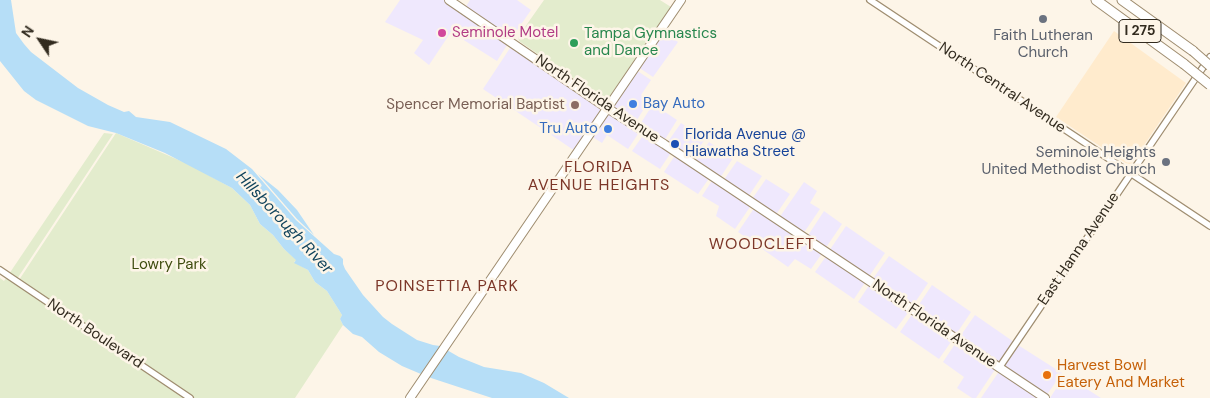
<!DOCTYPE html>
<html>
<head>
<meta charset="utf-8">
<style>
	body { margin:0 }
	#map { position:relative; width:1210px; height:398px; overflow:hidden; background:#fdf5e8; font-family:"DM Sans",sans-serif }
	canvas { display:block }
	.north { position:absolute; left:15px; top:15px; width:50px; height:50px; -webkit-text-stroke:4px #fdf5e8; paint-order:stroke; rotate:304deg; font-size:14px; font-weight:700; line-height:20px; text-align:center; color:#322b1f }
	.north::after { content:''; display:block; margin:auto; width:18px; height:22px; background:#322b1f; clip-path:polygon(50% 0,100% 100%,50% 72%,0 100%) }
</style>
</head>
<body>
<div id="map">
<canvas width="1210" height="398"></canvas>
<div class="north">N</div>
</div>
<script>
const g = document.querySelector('canvas').getContext('2d');
g.lineJoin = 'round';
function fill(path, color) { g.fillStyle = color; g.fill(path, 'evenodd'); }
const shape = rows => new Path2D(rows.map(r => 'M' + r).join(''));
function strokePath(path, color, width, dash) { g.strokeStyle = color; g.lineWidth = width; g.lineCap = dash ? 'butt' : 'round'; g.setLineDash(dash || []); g.stroke(path); }
function write(font, color, halo, rows, align = 'center') {
  g.font = font + ' "DM Sans",sans-serif'; g.lineWidth = 5; g.setLineDash([]); g.textBaseline = 'middle'; g.strokeStyle = halo; g.fillStyle = color; for (const [text, x, y, turn = 0] of rows) {
    g.save(); g.translate(x, y); g.rotate((+turn || 0) * Math.PI / 180); g.textAlign = isNaN(turn) ? turn : align; if (halo) g.strokeText(text, 0, 0); g.fillText(text, 0, 0); g.restore();
  }
}
fill(shape([
	[400,0,445,0,509,42,497,61,451,32,429,65,414,53,423,40,385,22],
	[470,0,517,0,531,10,511,39,465,8],
	[662,31,678,42,653,77,638,67],
	[512,45,604,108,575,151,483,89],
	[636,70,651,80,641,95,649,101,635,123,610,107],
	[653,104,677,120,664,141,639,126],
	[607,111,640,131,628,149,607,135,602,143,591,136],
	[681,123,705,139,691,160,667,143],
	[644,134,672,151,660,169,632,151],
	[709,142,733,158,720,178,695,162],
	[676,154,710,177,698,194,664,172],
	[737,161,762,176,748,197,723,181],
	[713,179,752,204,735,229,716,216,719,206,702,196],
	[766,179,790,194,775,216,752,199],
	[804,182,817,191,810,203,820,209,803,234,779,218],
	[755,207,823,252,811,269,795,259,788,267,738,232],
	[824,211,842,224,825,249,807,237],
	[846,226,885,253,868,278,829,251],
	[827,255,866,281,854,299,815,272],
	[889,256,928,283,912,307,872,280],
	[870,284,910,310,896,329,858,302],
	[932,285,971,312,955,336,916,309],
	[913,313,953,339,939,359,900,332],
	[975,315,1014,342,999,365,959,338],
	[957,341,996,368,976,398,972,398,957,388,964,377,943,362],
	[1018,345,1062,373,1046,396,1002,367],
	[1000,370,1041,398,981,398],
	[1065,375,1101,398,1050,398]
]), '#efe8fd');
fill(shape([
	[1114,31,1186,83,1130,166,1056,117]
]), '#ffebcd');
fill(shape([
	[544,0,660,0,671,7,609,97,603,99,519,41,518,37],
	[104,133,113,134,17,279,9,274],
	[116,133,188,164,232,188,250,205,260,224,273,235,284,249,297,260,294,262,308,270,315,282,327,291,342,315,340,319,343,325,295,398,193,398,19,280],
	[7,277,187,398,0,398,0,278,4,281]
]), '#e3eccd');
fill(shape([
	[0,0,11,0,16,33,24,44,31,52,78,88,108,105,124,112,129,111,136,117,170,122,226,149,252,169,296,220,334,254,340,256,343,259,343,264,345,269,363,295,383,317,392,324,417,340,433,345,440,346,459,357,484,367,521,373,544,383,569,398,492,398,428,377,402,366,379,352,362,337,353,334,343,325,340,319,342,315,327,291,315,282,308,270,294,263,296,260,284,249,273,235,260,224,250,205,232,188,165,153,116,133,88,126,36,100,24,91,0,61],
	[258,174,278,190,297,210,314,235,297,219]
]), '#b6def7');
const minor = shape([
	[870,0,1210,226],
	[0,270,190,398],
	[999,368,1210,57]
]);
const major = shape([
	[449,0,607,108,664,144,1045,398],
	[410,398,681,0]
]);
const highway = shape([
	[1096,0,1184,64],
	[1122,0,1193,51]
]);
strokePath(minor, '#9f8d70', 8);
strokePath(major, '#9f8d70', 10);
strokePath(highway, '#9f8d70', 11);
strokePath(minor, '#fff', 5.5);
strokePath(major, '#fff', 8);
strokePath(highway, '#fff', 9);
const highwayBridge = shape([
	[1193,51,1210,66],
	[1184,64,1210,85]
]);
strokePath(highwayBridge, '#9f8d70', 11, []);
strokePath(highwayBridge, '#fff', 9);
for (const [x, y, r, color] of [
	[1043,19,5,"#6b7280"],
	[442,33,5,"#d1479c"],
	[574,43,5,"#2e9e5b"],
	[633,104,5,"#3f7fe0"],
	[575,105,5,"#8d6e63"],
	[608,129,5,"#3f7fe0"],
	[675,144,5,"#1a4fb4"],
	[1166,162,5,"#6b7280"],
	[1047,375,5,"#e8710a"]
]) { const dot = new Path2D(); dot.arc(x, y, r, 0, 2 * Math.PI); g.fillStyle = color; g.fill(dot); strokePath(dot, '#fdf5e8', 2); }
for (const [x, y, w] of [
	[1140,31,42]
]) { const box = new Path2D(); box.roundRect(x - w / 2, y - 11.5, w, 23, 4); g.fillStyle = '#fdf5e8'; g.fill(box); strokePath(box, '#322b1f', 1); }
write('bold 14px', '#322b1f', null, [
	["I 275",1140,31]
]);
write('15px', '#b23c85', '#fdf5e8', [
	["Seminole Motel",452,33]
], 'left');
write('15px', '#27864d', '#fdf5e8', [
	["Tampa Gymnastics",584,34],
	["and Dance",584,51]
], 'left');
write('15px', '#5b616d', '#fdf5e8', [
	["Faith Lutheran",1043,36],
	["Church",1043,53],
	["Seminole Heights",1156,153,"right"],
	["United Methodist Church",1156,170,"right"]
]);
write('15px', '#322b1f', '#fdf5e8', [
	["North Central Avenue",1002,88,34],
	["North Florida Avenue",597,99,34],
	["East Hanna Avenue",1079,249,-56],
	["North Florida Avenue",934,324,34],
	["North Boulevard",95,334,34]
]);
write('15px', '#366cbe', '#fdf5e8', [
	["Bay Auto",643,104],
	["Tru Auto",598,129,"right"]
], 'left');
write('15px', '#785e54', '#fdf5e8', [
	["Spencer Memorial Baptist",565,105]
], 'right');
write('15px', '#164399', '#fdf5e8', [
	["Florida Avenue @",685,135],
	["Hiawatha Street",685,152]
], 'left');
write('15px', '#3f4c0f', '#fdf5e8', [
	["Lowry Park",169,265]
]);
write('15px', '#c56008', '#fdf5e8', [
	["Harvest Bowl",1057,366],
	["Eatery And Market",1057,383]
], 'left');
g.letterSpacing = '1px';
write('16px', '#7c3628', '#fdf5e8', [
	["FLORIDA",599,168],
	["AVENUE HEIGHTS",599,186],
	["WOODCLEFT",762,245],
	["POINSETTIA PARK",447,287]
]);
g.letterSpacing = '0px';
write('italic 16px', '#10435c', '#fdf5e8', [
	["Hillsborough River",284,223,47]
]);
</script>
</body>
</html>
